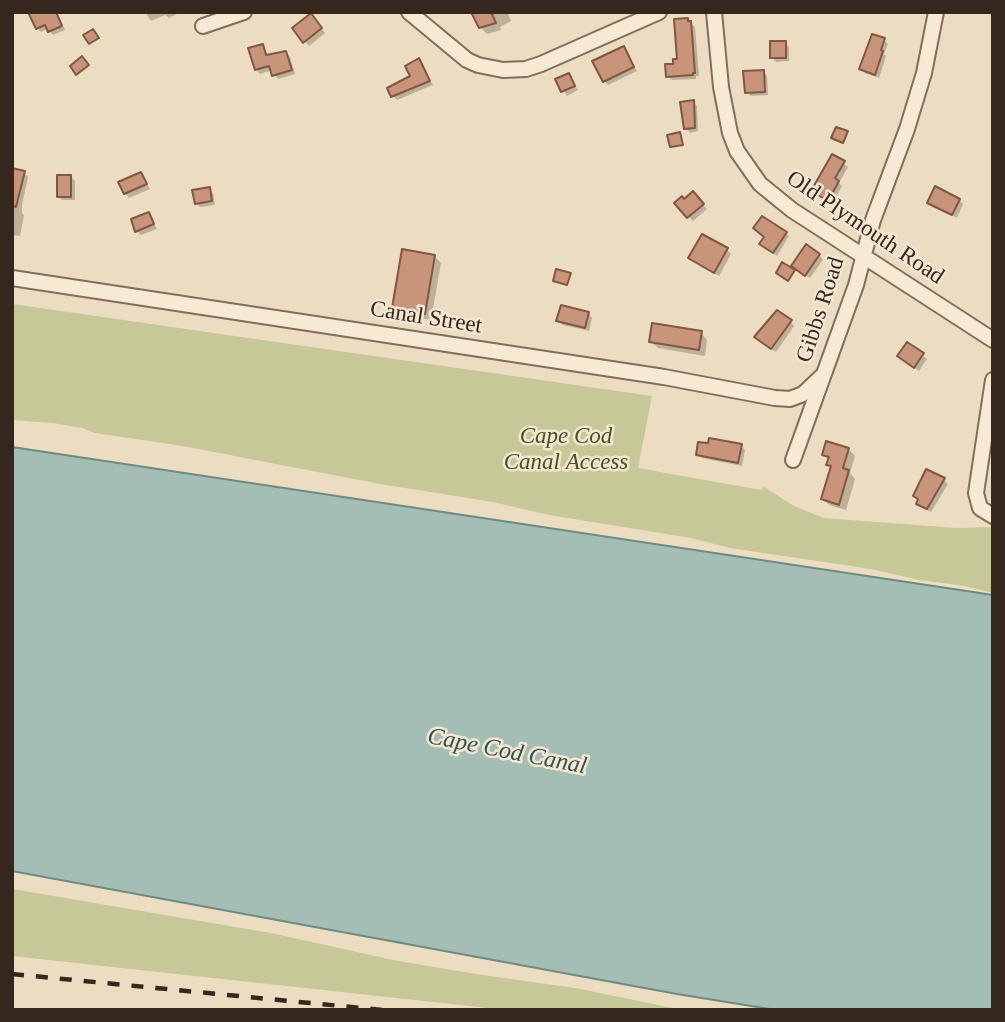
<!DOCTYPE html>
<html>
<head>
<meta charset="utf-8">
<style>
	body { margin:0 }
	#map { position:relative; width:1005px; height:1022px; overflow:hidden; background:#ebdcc2; font-family:Georgia,serif }
	canvas { display:block }
	.frame { position:absolute; inset:0; border:14px solid #35271e; pointer-events:none }
</style>
</head>
<body>
<div id="map">
<canvas width="1005" height="1022"></canvas>
<div class="frame"></div>
</div>
<script>
const g = document.querySelector('canvas').getContext('2d');
g.lineJoin = 'round';
function fill(path, color) { g.fillStyle = color; g.fill(path, 'evenodd'); }
const shape = rows => new Path2D(rows.map(r => 'M' + r).join(''));
function strokePath(path, color, width, dash) { g.strokeStyle = color; g.lineWidth = width; g.lineCap = dash ? 'butt' : 'round'; g.setLineDash(dash || []); g.stroke(path); }
function write(font, color, halo, rows, align = 'center') {
  g.font = font + ' Georgia,serif'; g.lineWidth = 5; g.setLineDash([]); g.textBaseline = 'middle'; g.strokeStyle = halo; g.fillStyle = color; for (const [text, x, y, turn = 0] of rows) {
    g.save(); g.translate(x, y); g.rotate((+turn || 0) * Math.PI / 180); g.textAlign = isNaN(turn) ? turn : align; if (halo) g.strokeText(text, 0, 0); g.fillText(text, 0, 0); g.restore();
  }
}
fill(shape([
	[12,304,652,396,638,468,761,490,764,487,794,506,824,518,956,528,993,527,993,593,965,586,919,580,871,569,730,548,691,538,549,515,493,502,380,484,183,446,95,433,82,428,53,423,12,420],
	[12,889,271,933,393,960,476,974,575,988,683,1010,506,1010,12,956]
]), '#c6c997');
const water = shape([
	[12,447,993,595,993,1010,776,1010,677,994,12,871,12,447]
]);
fill(water, '#a4beb5');
strokePath(water, '#6c8c82', 2);
fill(shape([
	[34,12,57,12,65,30,53,35,48,29,41,32,37,28],
	[145,12,181,12,169,18,165,15,151,21],
	[478,12,507,12,511,21,500,27,501,30,487,34,480,27],
	[315,19,325,33,309,46,305,41],
	[687,20,695,27,699,76,696,76,696,79,672,80,668,76,679,60],
	[884,40,888,44,884,54,886,56,879,78,865,73,861,69],
	[785,43,789,47,789,61,776,62,772,57],
	[263,46,269,56,285,53,290,57,295,74,278,79,272,70,260,74,256,69],
	[623,48,637,71,608,85,604,81],
	[419,61,433,85,397,100,393,96,412,77],
	[763,72,767,76,768,95,751,96,746,92],
	[568,75,578,90,567,96,557,80],
	[693,102,697,106,698,131,690,133,686,129],
	[833,156,848,167,839,183,842,186,833,203,817,194],
	[24,173,28,177,22,205,22,213,24,215,20,236,12,235,12,190],
	[141,174,150,189,129,198,125,193],
	[71,177,75,181,75,200,62,200,58,196],
	[209,189,213,193,215,205,200,207,196,203],
	[693,194,707,209,693,221,676,203,685,201],
	[959,200,963,204,957,218,929,203],
	[149,214,157,229,141,235,137,231],
	[786,233,789,236,777,256,761,244],
	[727,250,731,254,719,276,690,258],
	[819,255,823,260,810,278,798,270],
	[434,256,441,263,431,320,401,315,394,308],
	[588,313,592,318,589,331,563,325,558,321],
	[790,321,794,326,776,352,760,341],
	[701,333,707,340,705,356,658,348,651,342],
	[908,344,927,359,919,371,903,360],
	[741,446,745,450,742,466,702,458,698,454],
	[848,449,855,456,850,473,855,479,846,510,829,505,823,499,832,468,828,465,829,460,824,455],
	[944,480,948,484,931,512,922,508,918,503]
]), '#0003');
const building = shape([
	[28,12,56,12,62,26,48,32,45,25,36,29,28,12],
	[471,12,491,12,496,23,479,28,471,12],
	[311,13,322,28,303,43,292,28,311,13],
	[688,18,688,21,691,21,695,73,693,73,693,75,666,77,665,64,673,64,673,59,677,59,674,19,688,18],
	[93,29,99,38,89,44,83,35,93,29],
	[872,34,885,38,881,50,883,51,875,75,859,69,872,34],
	[770,41,786,41,786,58,770,58,770,41],
	[263,44,266,55,286,51,292,70,272,76,269,66,255,70,248,48,263,44],
	[624,46,634,67,603,82,592,61,624,46],
	[82,56,89,65,76,75,70,66,82,56],
	[419,58,430,81,391,97,387,88,410,76,405,66,419,58],
	[764,70,765,92,745,93,743,71,764,70],
	[569,73,575,86,561,92,555,79,569,73],
	[694,100,695,128,684,129,680,102,694,100],
	[836,127,848,131,843,143,831,138,836,127],
	[680,132,683,145,670,147,667,135,680,132],
	[832,154,845,161,835,178,839,181,828,201,811,191,832,154],
	[12,168,25,171,16,207,12,206,12,168],
	[141,172,147,184,124,194,118,182,141,172],
	[57,175,71,175,71,197,57,197,57,175],
	[935,186,960,199,952,215,927,203,935,186],
	[210,187,212,201,195,204,192,190,210,187],
	[693,191,704,204,687,218,674,203,682,196,684,199,693,191],
	[149,212,154,224,135,232,131,219,149,212],
	[762,216,787,232,773,253,759,244,764,237,753,228,762,216],
	[702,234,728,248,714,273,688,258,702,234],
	[806,244,820,254,805,276,791,266,806,244],
	[402,249,435,255,425,314,392,308,402,249],
	[782,262,795,270,788,281,776,273,782,262],
	[556,269,571,273,567,285,553,281,556,269],
	[561,305,589,312,585,328,556,321,561,305],
	[777,310,792,320,771,349,754,337,777,310],
	[652,323,702,331,699,350,649,342,652,323],
	[907,342,924,353,914,368,897,356,907,342],
	[709,438,742,444,738,463,696,455,698,442,708,443,709,438],
	[826,441,849,448,843,468,849,470,839,505,821,499,831,466,826,465,829,457,822,455,826,441],
	[926,469,945,478,927,509,916,504,918,499,913,496,926,469]
]);
fill(building, '#c8957a');
strokePath(building, '#825742', 2);
const minor = shape([
	[409,12,467,60,478,65,503,70,526,69,541,64,659,12],
	[714,12,721,87,730,133,737,151,760,184,792,210,993,340],
	[203,26,244,12],
	[12,278,664,377,775,398,790,399,803,394,823,375],
	[993,380,976,493,980,508,993,516],
	[793,460,856,285,873,220,907,129,924,73,936,12]
]);
strokePath(minor, '#846e5a', 18);
strokePath(minor, '#f7ead5', 14);
strokePath(shape([
	[12,974,382,1010]
]), '#35271e', 4.5, [12, 12]);
write('23px', '#35271e', '#f3e7d1', [
	["Old Plymouth Road",865,228,34],
	["Gibbs Road",821,310,-72],
	["Canal Street",426,318,9]
]);
write('italic 23px', '#485026', '#f3e7d1', [
	["Cape Cod",566,437],
	["Canal Access",566,463]
]);
write('italic 24px', '#2e544f', '#f3e7d1', [
	["Cape Cod Canal",507,752,11]
]);
</script>
</body>
</html>
